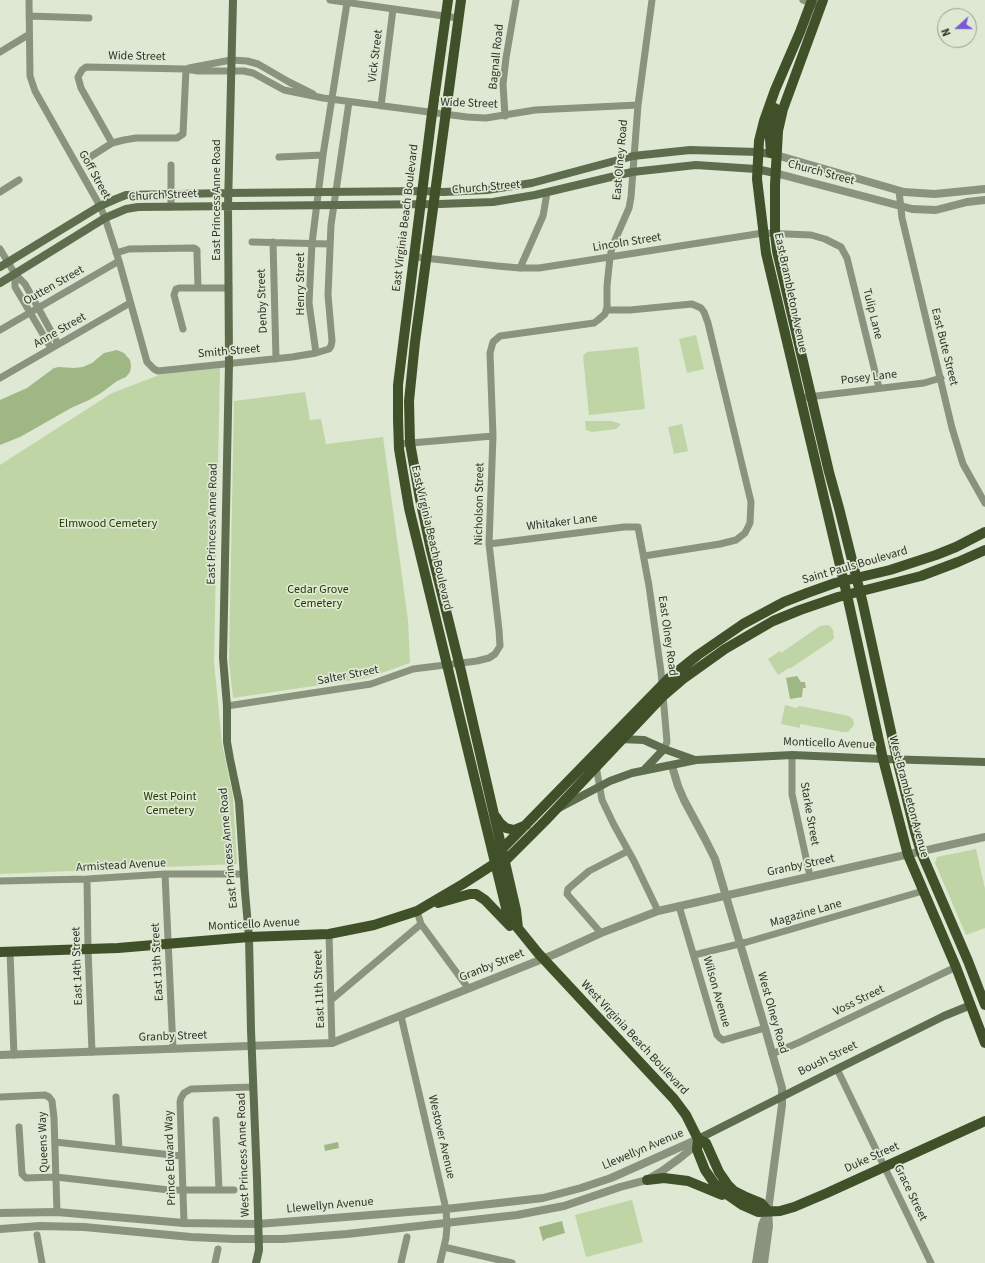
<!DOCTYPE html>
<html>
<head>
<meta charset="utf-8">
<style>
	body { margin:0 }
	#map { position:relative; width:985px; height:1263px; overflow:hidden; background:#dee8d3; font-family:"Source Sans 3",sans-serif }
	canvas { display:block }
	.north { position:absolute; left:937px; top:8px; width:40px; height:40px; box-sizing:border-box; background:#dee8d3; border:1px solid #989f8f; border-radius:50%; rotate:249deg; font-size:11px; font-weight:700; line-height:16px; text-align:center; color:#2e3229 }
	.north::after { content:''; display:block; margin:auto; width:14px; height:18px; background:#7a59d3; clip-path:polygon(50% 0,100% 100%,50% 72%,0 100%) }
</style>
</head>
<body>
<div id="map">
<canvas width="985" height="1263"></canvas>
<div class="north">N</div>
</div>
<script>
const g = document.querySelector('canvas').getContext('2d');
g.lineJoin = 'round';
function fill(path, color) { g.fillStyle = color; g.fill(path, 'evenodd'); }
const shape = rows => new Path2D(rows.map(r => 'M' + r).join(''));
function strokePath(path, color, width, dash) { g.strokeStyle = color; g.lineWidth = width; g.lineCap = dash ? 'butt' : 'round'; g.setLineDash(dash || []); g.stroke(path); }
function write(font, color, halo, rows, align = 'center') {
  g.font = font + ' "Source Sans 3",sans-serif'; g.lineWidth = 3.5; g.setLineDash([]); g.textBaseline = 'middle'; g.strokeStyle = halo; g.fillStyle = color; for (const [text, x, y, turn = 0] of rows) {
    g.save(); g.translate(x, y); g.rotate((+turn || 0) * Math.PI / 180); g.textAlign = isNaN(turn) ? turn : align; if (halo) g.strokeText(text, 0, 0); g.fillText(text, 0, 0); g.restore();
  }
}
fill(shape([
	[696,335,704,369,687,373,679,339],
	[638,347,645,409,589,415,583,356,587,352],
	[220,368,214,662,222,744,233,797,237,864,0,874,0,465,112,393,162,374],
	[305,392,310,420,321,419,326,444,383,437,408,620,410,663,367,678,233,698,229,661,234,401],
	[585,421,611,421,621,424,616,429,592,432,586,430],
	[682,424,688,451,674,454,668,427],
	[827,625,830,626,833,630,834,638,831,641,791,668,789,668,778,675,768,659,780,651,781,653,820,626],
	[785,705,796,708,800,706,849,716,853,719,854,725,848,732,843,732,800,724,800,728,781,724],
	[976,849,985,889,985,928,966,935,935,863,937,857],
	[632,1200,643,1242,586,1257,575,1215]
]), '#bfd5a6');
fill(shape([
	[117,350,124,353,130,360,131,366,130,372,126,377,117,381,101,393,89,400,71,408,20,437,0,445,0,400,27,388,54,368,59,367,74,368,83,367,92,363,104,353],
	[797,676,801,682,805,682,806,688,803,688,802,697,790,699,786,678],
	[338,1142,339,1148,325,1151,324,1145],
	[562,1221,565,1233,545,1239,545,1240,543,1241,539,1227]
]), '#9fb784');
strokePath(shape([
	[29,0,30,76,35,91,100,206,105,218,119,261,147,362,154,369,158,371,292,357,316,353,329,349,331,346,332,341,328,295,331,225,349,102],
	[330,0,458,18],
	[803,0,815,5],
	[29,16,89,18],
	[0,52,28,35],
	[189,68,231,60,247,61,258,64,289,82,313,94],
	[381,106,393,9],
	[505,116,503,84,506,58,516,0],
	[112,143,81,88,78,77,82,70,86,67,186,69,198,71,244,71,253,73,284,90,323,98,467,117,486,118,535,110,638,105],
	[279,157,323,155],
	[87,159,112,143,124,140,136,138,177,138,183,134,186,69],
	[171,165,171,207],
	[899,191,902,218,952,428,963,464,985,503],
	[0,192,19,180],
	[252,242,330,244],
	[273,242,276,359],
	[0,249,15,274,25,284,58,344],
	[116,253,129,249,194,248,197,250,197,254,198,288],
	[415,257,497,266,520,268,539,268,763,233,811,235,825,239,841,247,847,258,879,388],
	[520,268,543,216,547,193],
	[15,274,15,287,51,348],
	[606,310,630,310,692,304,701,308,704,312,708,323,751,502,750,523,745,533,736,540,720,544,644,556],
	[183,329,174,295,176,289,179,288,229,288],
	[0,330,119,261],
	[316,353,309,303,312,243,323,155,347,3],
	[0,378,130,303],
	[800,398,924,383,941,378],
	[399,444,493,436],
	[489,544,624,527,638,527,649,586,661,672,667,742,664,749],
	[227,706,371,684,413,669,477,661,489,658,495,654,500,646,499,630,489,544,493,436,490,353,493,342,500,336,594,323,598,320,605,314,607,308,607,286,610,257,612,247,629,208,631,197,638,105,652,0],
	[792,755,792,794,810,876],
	[596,766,602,800,614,825,634,861,658,911],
	[165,874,173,1049],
	[87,879,88,949,92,1052],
	[0,881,87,879,165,874,244,874],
	[679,906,717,1035,720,1038,723,1040,765,1028],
	[417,911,421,924,468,988],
	[601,933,567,894,568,889,589,871,628,851],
	[329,934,332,1043],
	[10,952,14,1055],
	[694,955,747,942,923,891],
	[331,1000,421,924],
	[401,1016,446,1209,447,1226,446,1238,440,1263],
	[772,1054,800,1042,956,967],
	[837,1069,931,1263],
	[0,1097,45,1095,49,1097,52,1101,54,1118,57,1212],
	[116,1097,119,1149],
	[216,1120,219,1190],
	[19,1127,22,1174,26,1178,56,1177,169,1190,234,1190],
	[55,1142,181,1156],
	[184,1223,180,1102,181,1098,184,1093,191,1089,253,1087],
	[37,1235,42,1263],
	[444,1247,512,1263],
	[215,1263,218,1249],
	[401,1263,407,1237]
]), '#89937d', 7);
strokePath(shape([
	[776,155,904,192,935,194,985,189],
	[775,173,912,209,936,210,967,202,985,200],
	[672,766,678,786,684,800,705,839,715,859,765,1028,782,1088,782,1105,768,1211,769,1226,764,1263],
	[0,1055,332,1043,555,954,601,933,658,911,985,837],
	[0,1213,57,1212,184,1223,258,1224,446,1209,543,1198,581,1188,611,1178,696,1140],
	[0,1229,40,1226,84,1227,191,1237,235,1239,283,1239,347,1234,517,1215,564,1206,620,1187,647,1180,662,1171,680,1158,690,1150,698,1139],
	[756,1263,762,1225,767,1213]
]), '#89937d', 8);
strokePath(shape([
	[233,0,228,206,229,363,223,658,227,706,227,742,230,759,239,802,245,892,249,937,251,1030,257,1179,259,1250,256,1263],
	[0,267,100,206,116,199,126,195,228,193,423,191,443,192,487,190,532,183,633,156,690,150,758,152,776,155],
	[0,283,105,218,126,209,138,207,440,204,493,202,535,195,632,172,696,165,756,169,775,173],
	[619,739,644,740,664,749,695,760],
	[644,770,664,749],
	[559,808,610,781,632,773,696,760,792,755,883,759,985,762],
	[698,1139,843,1066,944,1016,971,1005]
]), '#5e6d4d', 8);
strokePath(shape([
	[448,0,431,121,398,385,398,419,399,449,409,508,508,916,538,953,674,1099,686,1115,698,1139],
	[461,0,415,342,409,401,410,443,420,499,431,550,461,671,516,910,518,928],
	[812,0,800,32,775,90,764,121,759,141,757,179,766,253,847,595,883,759,908,855,956,967,985,1043],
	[823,0,783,109,778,131,775,185,775,234,777,251,829,472,839,508,863,604,897,759,915,832,921,852,968,961,985,1005],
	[771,153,770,139,770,127,775,108],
	[496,817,500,823,506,828,514,830,526,825],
	[500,853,502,849,668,679,698,655,743,624,784,602,807,593,835,583,890,570,936,555,956,547,985,532],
	[438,903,470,894,476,894,485,900,510,926],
	[0,952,118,948,249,937,329,934,374,925,417,911,463,884,494,864,505,861,545,821,662,697,683,679,725,649,773,621,800,610,838,597,921,576,958,562,985,550],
	[698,1139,697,1150,705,1170,714,1183,722,1191,742,1205,758,1212,780,1211,794,1207,827,1193,985,1121],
	[698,1139,706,1143,719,1172,728,1185,734,1191,744,1196,761,1203,768,1211],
	[647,1180,664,1178,688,1181,722,1195]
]), '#40512a', 10);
write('12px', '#2e3229', '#dee8d3', [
	["Vick Street",376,56,-83],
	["Wide Street",137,57,1],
	["Bagnall Road",497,57,-84],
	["Wide Street",469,104,2],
	["East Olney Road",621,160,-85],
	["Church Street",821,173,15],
	["Goff Street",94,175,61],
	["Church Street",486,188,-5],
	["Church Street",163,196,-3],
	["East Princess Anne Road",217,200,-90],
	["East Virginia Beach Boulevard",406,218,-83],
	["Lincoln Street",627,243,-9],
	["Henry Street",301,284,-90],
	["Outten Street",54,286,-30],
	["East Brambleton Avenue",790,293,78],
	["Denby Street",263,301,-92],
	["Tulip Lane",872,314,76],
	["Anne Street",60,331,-30],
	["East Bute Street",944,347,76],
	["Smith Street",229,352,-5],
	["Posey Lane",869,378,-7],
	["Nicholson Street",480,504,-89],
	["Whitaker Lane",562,523,-7],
	["East Princess Anne Road",213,524,-89],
	["East Virginia Beach Boulevard",431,538,77],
	["Saint Pauls Boulevard",855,566,-16],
	["East Olney Road",667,636,82],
	["Salter Street",348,676,-11],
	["Monticello Avenue",829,744,2],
	["West Brambleton Avenue",908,797,75],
	["Starke Street",809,814,80],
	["East Princess Anne Road",229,848,-95],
	["Armistead Avenue",121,866,-3],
	["Granby Street",801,866,-12],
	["Magazine Lane",806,914,-16],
	["Monticello Avenue",254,925,-3],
	["East 13th Street",158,962,-93],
	["East 14th Street",78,966,-92],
	["Granby Street",492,966,-22],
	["East 11th Street",320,989,-92],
	["Wilson Avenue",716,992,74],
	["Voss Street",859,1001,-26],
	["West Olney Road",772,1013,74],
	["Granby Street",173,1037,-2],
	["West Virginia Beach Boulevard",634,1038,47],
	["Boush Street",828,1059,-26],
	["Westover Avenue",441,1137,77],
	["Queens Way",44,1142,-92],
	["Llewellyn Avenue",643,1150,-23],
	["West Princess Anne Road",244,1155,-92],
	["Prince Edward Way",171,1158,-92],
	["Duke Street",872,1158,-24],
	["Grace Street",910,1193,64],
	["Llewellyn Avenue",330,1206,-5]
]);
write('12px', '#253900', '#dee8d3', [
	["Elmwood Cemetery",108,524],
	["Cedar Grove",318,590],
	["Cemetery",318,604],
	["West Point",170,797],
	["Cemetery",170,811]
]);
</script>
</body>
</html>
